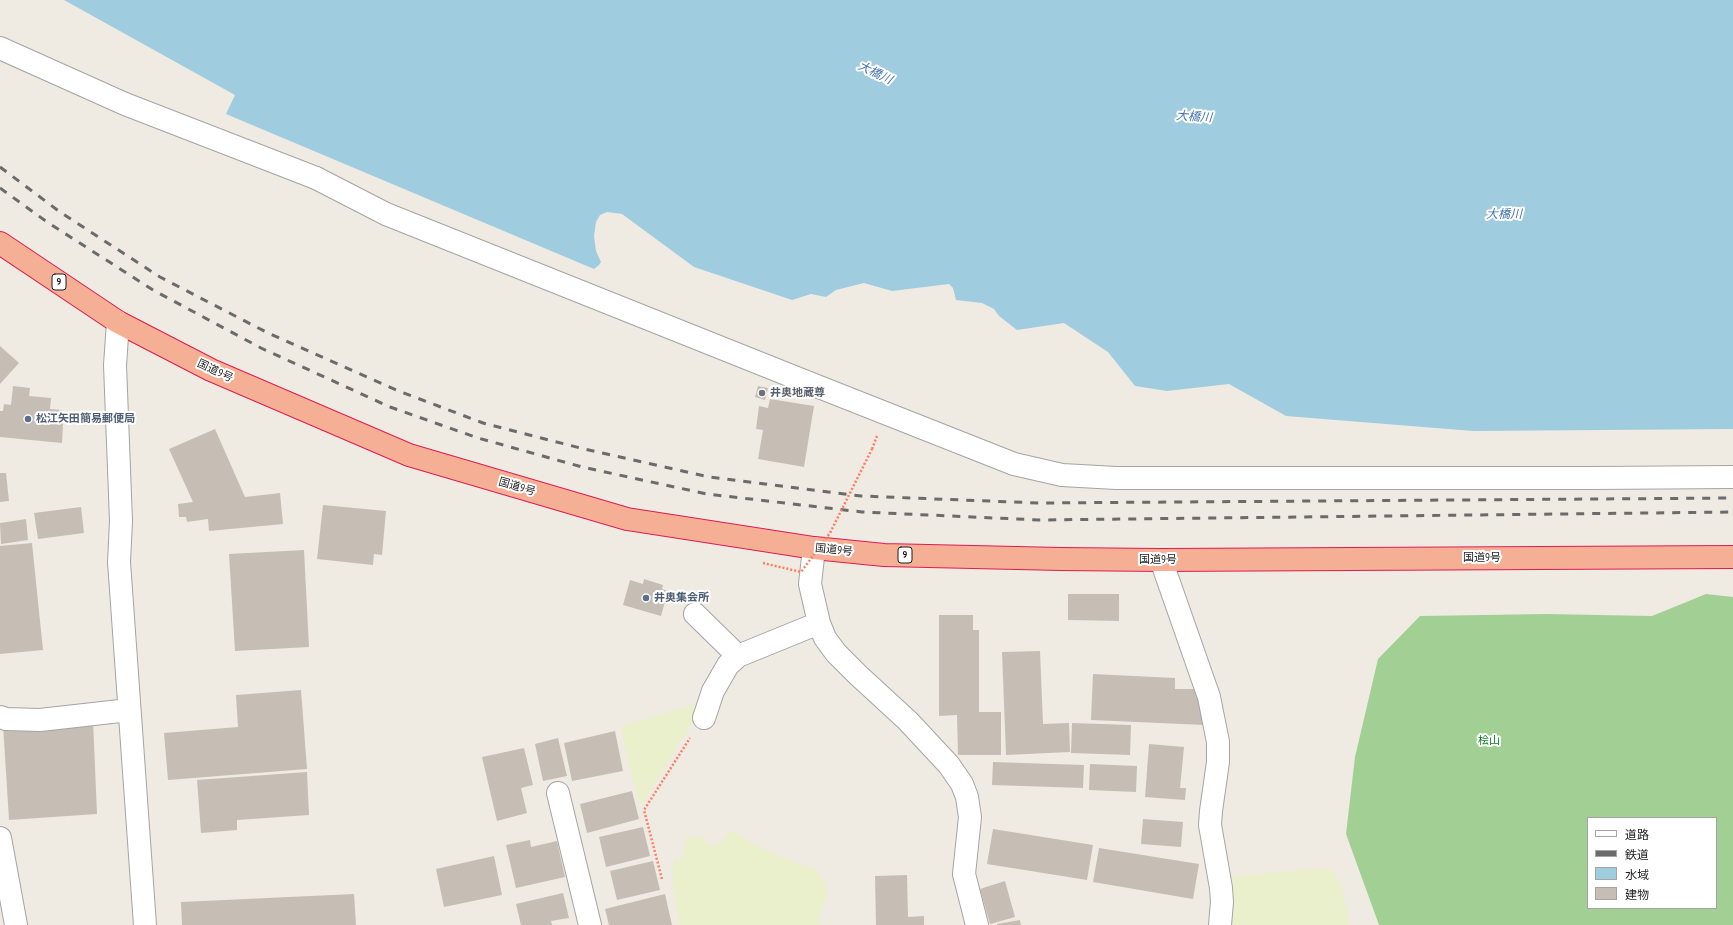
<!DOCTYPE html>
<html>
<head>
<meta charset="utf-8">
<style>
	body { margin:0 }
	#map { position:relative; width:1733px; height:925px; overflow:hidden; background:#efebe2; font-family:"PT Sans Narrow","Noto Sans JP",sans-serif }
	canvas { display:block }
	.legend { position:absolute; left:1587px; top:817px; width:130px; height:92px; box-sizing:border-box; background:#fff; border:1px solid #a5a5a5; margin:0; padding:5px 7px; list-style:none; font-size:12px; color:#1d1d1d }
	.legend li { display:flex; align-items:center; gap:8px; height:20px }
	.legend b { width:20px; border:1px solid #a5a5a5 }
</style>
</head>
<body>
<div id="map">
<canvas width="1733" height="925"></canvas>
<ul class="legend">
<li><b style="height:5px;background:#fff"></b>道路</li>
<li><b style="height:5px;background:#6b6b6b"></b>鉄道</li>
<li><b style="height:11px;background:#a0ccdf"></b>水域</li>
<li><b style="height:11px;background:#c6beb5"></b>建物</li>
</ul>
</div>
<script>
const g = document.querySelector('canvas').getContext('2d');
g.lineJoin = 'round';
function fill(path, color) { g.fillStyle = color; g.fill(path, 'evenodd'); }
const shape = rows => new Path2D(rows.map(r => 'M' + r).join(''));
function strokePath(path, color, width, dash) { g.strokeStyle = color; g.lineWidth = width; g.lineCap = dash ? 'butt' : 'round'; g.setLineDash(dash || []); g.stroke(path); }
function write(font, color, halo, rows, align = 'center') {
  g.font = font + ' "PT Sans Narrow","Noto Sans JP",sans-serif'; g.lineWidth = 4; g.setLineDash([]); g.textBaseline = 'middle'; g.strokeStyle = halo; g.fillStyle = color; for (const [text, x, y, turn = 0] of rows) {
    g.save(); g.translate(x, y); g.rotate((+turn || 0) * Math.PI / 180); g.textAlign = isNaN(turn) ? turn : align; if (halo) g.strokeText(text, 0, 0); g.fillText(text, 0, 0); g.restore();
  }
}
fill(shape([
	[693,705,696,706,698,713,642,804,639,803,621,730,624,725],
	[731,830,766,851,816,870,826,883,828,892,818,918,823,925,679,925,672,877,674,857,682,862,685,838,697,836,713,846,719,844],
	[1317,869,1331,869,1341,885,1350,925,1231,925,1233,876]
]), '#eaefcc');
fill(shape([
	[1706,594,1733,597,1733,925,1379,925,1346,834,1355,757,1378,659,1420,616,1546,614,1652,616],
	[1588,818,1716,818,1716,908,1588,908]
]), '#a2d094');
fill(shape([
	[64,0,1733,0,1733,429,1473,431,1286,416,1229,384,1167,391,1135,386,1108,352,1064,323,1017,330,999,316,994,309,982,303,956,300,953,288,949,284,892,291,864,283,836,290,826,297,811,294,792,300,694,267,622,214,607,212,600,215,596,222,594,236,596,251,601,262,599,265,594,269,226,114,235,95]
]), '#a0ccdf');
fill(shape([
	[0,346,19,363,0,384],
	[13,386,30,388,29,396,51,398,50,409,62,410,60,423,63,423,62,443,0,437,0,411,3,411,4,404,11,405],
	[758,386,768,388,765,400,755,397],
	[770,399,814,406,804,467,758,459,763,430,756,429,759,406,768,408],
	[215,429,245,497,280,493,283,524,209,531,208,519,187,522,186,517,179,517,178,504,193,502,169,449],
	[0,473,6,473,9,501,0,502],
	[323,505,386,511,382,555,374,554,373,565,317,559],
	[81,507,84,533,38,539,34,513],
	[26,519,28,540,1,544,0,523],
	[32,543,43,650,0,654,0,546],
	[304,550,309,647,235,651,229,554],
	[644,579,663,585,662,589,668,591,661,616,623,605,630,580,643,584],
	[1068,594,1119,594,1119,621,1068,620],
	[939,615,973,615,973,630,979,630,979,712,1001,712,1001,755,958,755,957,715,939,716],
	[1040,651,1043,724,1069,723,1070,752,1006,755,1002,652],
	[1093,674,1175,678,1175,689,1198,689,1204,725,1091,720],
	[301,690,307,769,168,780,164,733,238,727,236,695],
	[93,720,97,814,9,820,3,725],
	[1072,723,1131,725,1130,755,1071,753],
	[615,731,623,771,572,781,564,743],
	[558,738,567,776,543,781,535,744],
	[1149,744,1184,747,1180,788,1186,788,1185,800,1145,797],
	[524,748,533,785,521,788,527,813,497,821,482,757],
	[993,762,1084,765,1083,788,992,785],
	[1090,764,1137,766,1136,792,1089,790],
	[307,772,309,815,237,820,237,830,201,833,197,780],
	[632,791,639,819,587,833,580,804],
	[1143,819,1183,822,1181,847,1141,844],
	[643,827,650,856,606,867,599,837],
	[993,829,1093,845,1087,880,987,864],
	[530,840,531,847,557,841,565,877,516,888,506,845],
	[1099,848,1199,864,1193,899,1093,882],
	[494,856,502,895,444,907,436,869],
	[653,861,660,890,617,900,610,871],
	[907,875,908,917,924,916,924,925,876,925,875,876],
	[1005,881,1015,917,990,924,980,889],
	[563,893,569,918,551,921,552,925,521,925,516,904],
	[354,894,356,925,182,925,181,902],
	[665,894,672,925,609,925,605,909],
	[1020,920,1021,925,997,925,997,924]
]), '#c6beb5');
const minor = shape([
	[316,178,386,214,804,381,1014,464,1062,475,1116,478,1592,478,1733,477],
	[814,548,810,584,819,623,825,638,836,653,858,675,908,721,949,765,962,784,967,797,970,817,964,874,977,925],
	[1161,560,1209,697,1218,742,1218,762,1211,811,1210,825,1221,888,1222,902,1220,925],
	[695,614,738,656],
	[0,717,6,719,40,720,129,710],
	[704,718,713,691,728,665,738,656,819,623],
	[558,793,590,925],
	[0,838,16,925]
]);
const tertiary = shape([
	[0,48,125,104,316,178],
	[118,322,115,365,121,521,119,562,145,925]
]);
const trunk = shape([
	[0,243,118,322,211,370,409,455,627,519,814,548,884,555,1061,559,1161,560,1733,557]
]);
strokePath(minor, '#a4a4a4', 24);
strokePath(tertiary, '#a4a4a4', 24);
strokePath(trunk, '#e01b52', 24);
strokePath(shape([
	[872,449,877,436],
	[662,879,644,810,690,738]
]), '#ff7d62', 2.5, [2, 2]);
strokePath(minor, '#fff', 22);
strokePath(tertiary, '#fff', 22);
strokePath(trunk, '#f4af94', 22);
strokePath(shape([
	[0,167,60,212,160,277,268,333,396,390,483,423,584,449,709,477,861,496,1039,503,1733,498],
	[0,188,47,222,153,290,261,348,390,407,478,438,582,467,707,494,862,512,1039,520,1733,512]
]), '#6b6b6b', 3, [8, 8]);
strokePath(shape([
	[763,563,801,572,830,533,872,449]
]), '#ff7d62', 2.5, [2, 2]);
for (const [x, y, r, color] of [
	[762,393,4,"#6b7280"],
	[28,419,4,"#5c6f8a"],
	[646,598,4,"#5c6f8a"]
]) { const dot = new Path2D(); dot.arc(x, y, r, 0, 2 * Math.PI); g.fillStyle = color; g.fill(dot); strokePath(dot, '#fff', 1.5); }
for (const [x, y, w] of [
	[59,282,14],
	[905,555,14]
]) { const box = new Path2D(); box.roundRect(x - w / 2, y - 8, w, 16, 3); g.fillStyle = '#fff'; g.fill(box); strokePath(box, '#1d1d1d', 1); }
write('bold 10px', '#1d1d1d', null, [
	["9",59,282],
	["9",905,555]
]);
write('11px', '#1d1d1d', '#fff', [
	["国道9号",215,371,25],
	["国道9号",517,487,16],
	["国道9号",834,550,6],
	["国道9号",1482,558],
	["国道9号",1158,560]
]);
write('bold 11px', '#5b616d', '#fff', [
	["井奥地蔵尊",770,393]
], 'left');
write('bold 11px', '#4e5e75', '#fff', [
	["松江矢田簡易郵便局",36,419],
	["井奥集会所",654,598]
], 'left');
write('11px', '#067f18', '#fff', [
	["桧山",1489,741]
]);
write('italic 12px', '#4574b0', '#fff', [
	["大橋川",875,73,26],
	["大橋川",1194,117,4],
	["大橋川",1504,215]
]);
</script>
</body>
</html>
